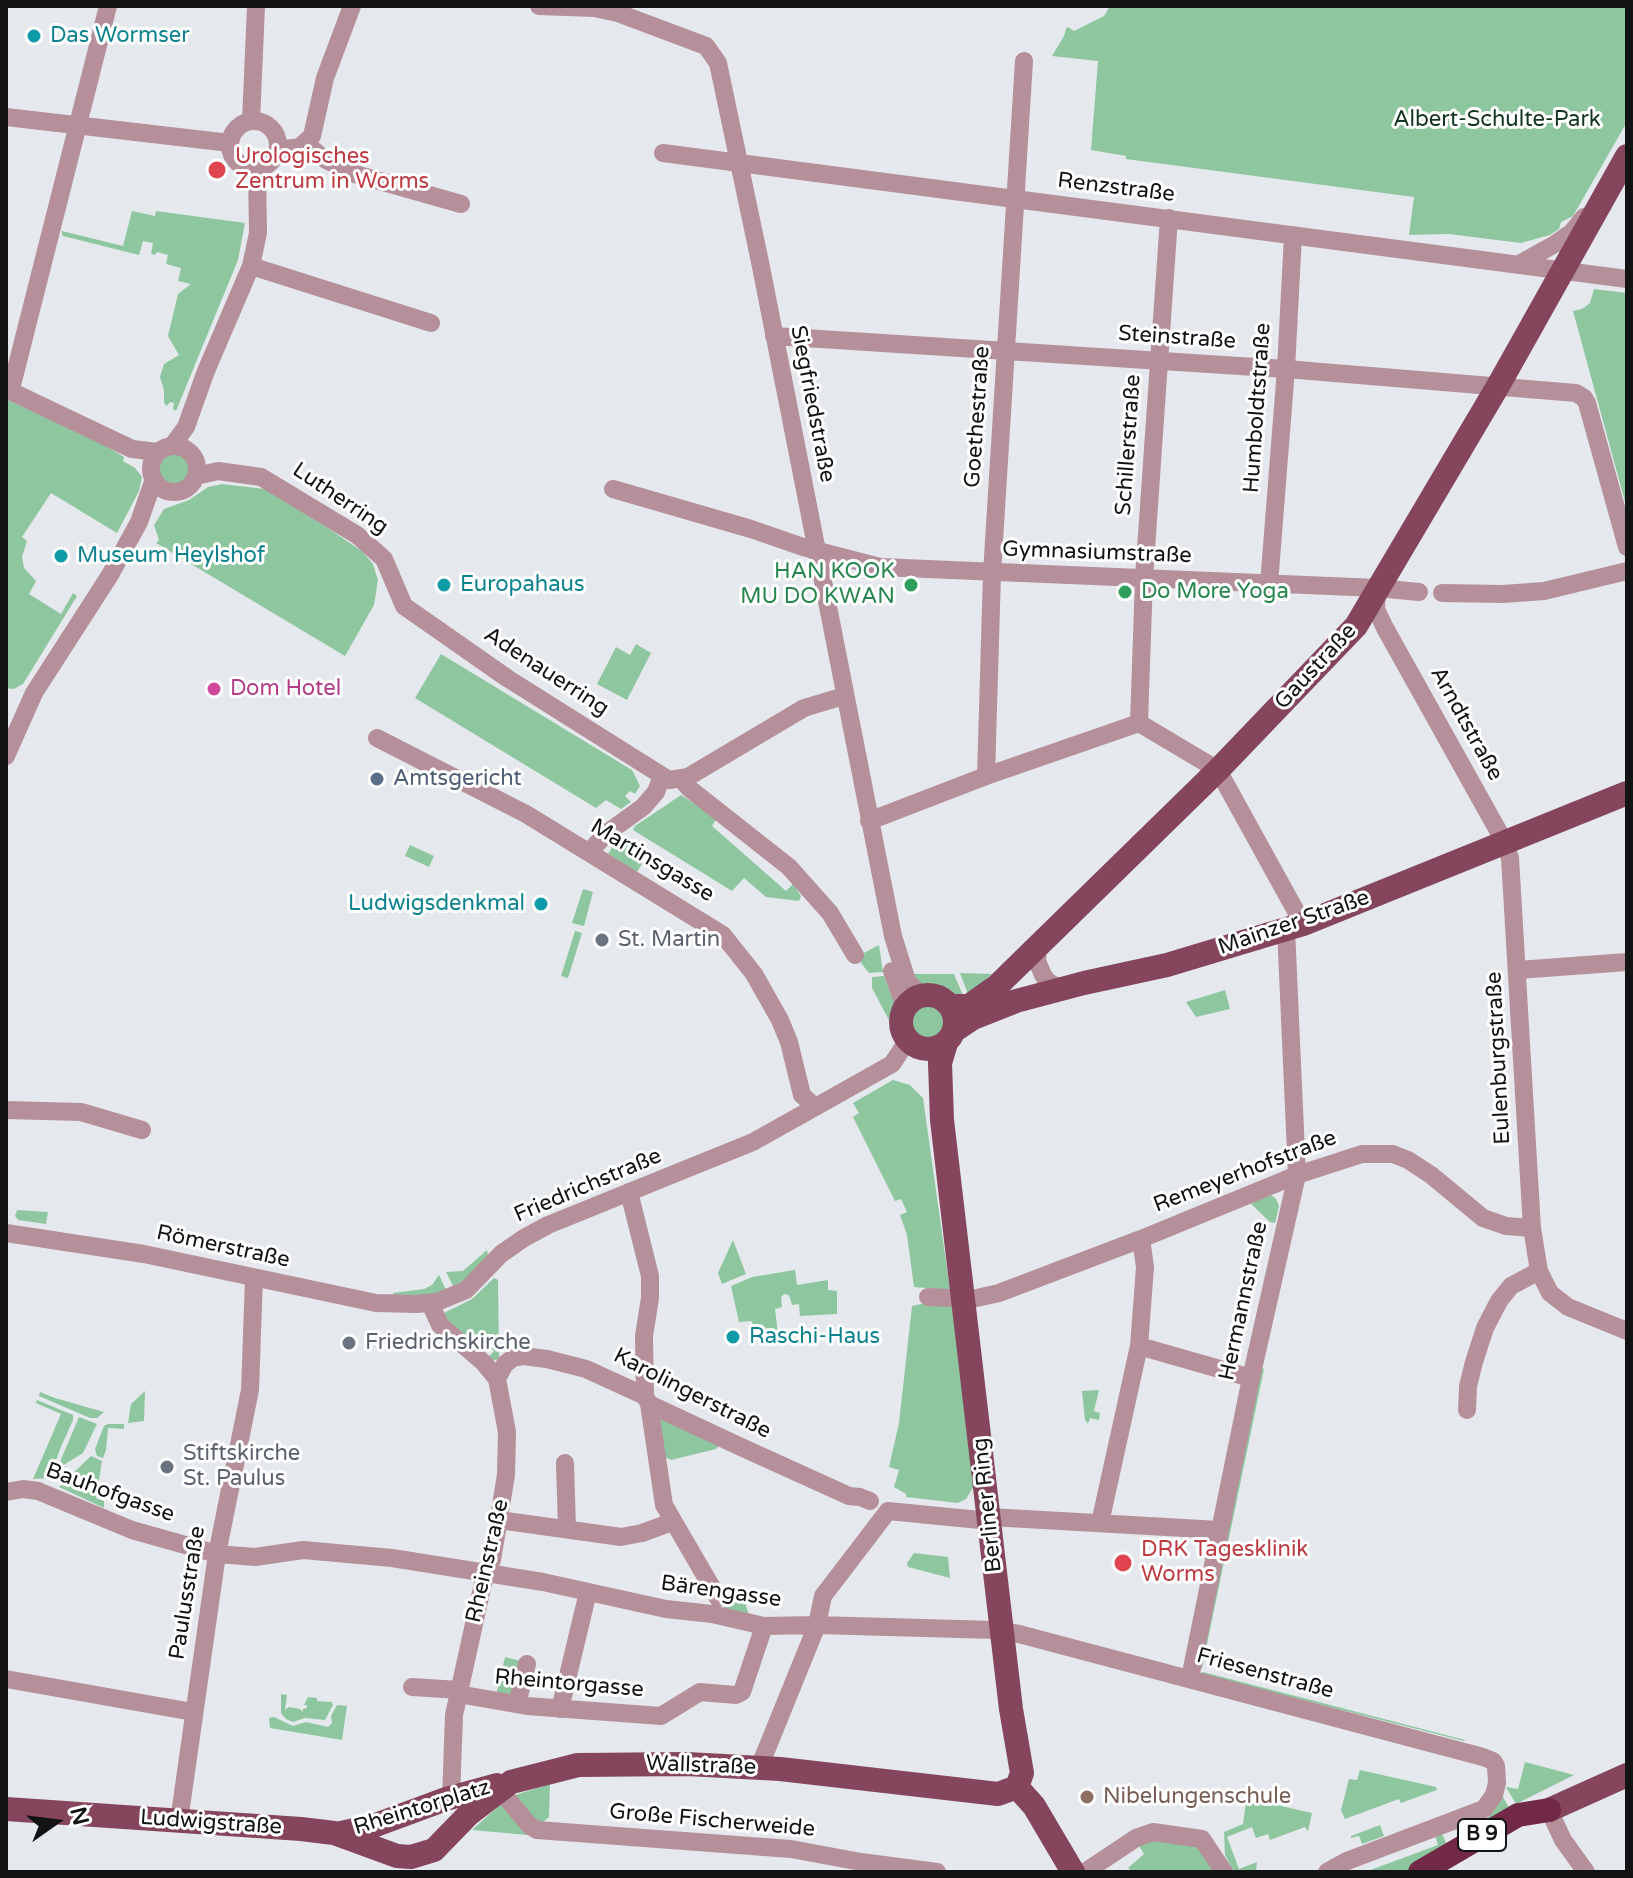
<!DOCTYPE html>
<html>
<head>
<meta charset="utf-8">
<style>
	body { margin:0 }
	#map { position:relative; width:1633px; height:1878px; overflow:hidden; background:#e5e9ed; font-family:"Varela Round",sans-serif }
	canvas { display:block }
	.frame { position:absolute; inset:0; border:8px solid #121315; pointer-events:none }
	.north { position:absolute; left:16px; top:1782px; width:80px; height:80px; -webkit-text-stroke:6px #fff; paint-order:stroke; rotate:76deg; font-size:22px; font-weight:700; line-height:32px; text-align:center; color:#121315 }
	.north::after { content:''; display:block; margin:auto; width:28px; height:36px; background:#121315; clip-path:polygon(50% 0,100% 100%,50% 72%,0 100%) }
</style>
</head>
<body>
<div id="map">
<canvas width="1633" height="1878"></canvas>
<div class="frame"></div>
<div class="north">N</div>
</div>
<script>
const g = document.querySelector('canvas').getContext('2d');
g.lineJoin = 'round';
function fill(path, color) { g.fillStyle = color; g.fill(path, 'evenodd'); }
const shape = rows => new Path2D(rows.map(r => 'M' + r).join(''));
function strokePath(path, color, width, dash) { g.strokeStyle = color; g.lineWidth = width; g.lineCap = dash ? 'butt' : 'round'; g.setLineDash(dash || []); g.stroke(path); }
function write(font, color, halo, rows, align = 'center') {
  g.font = font + ' "Varela Round",sans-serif'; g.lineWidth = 6; g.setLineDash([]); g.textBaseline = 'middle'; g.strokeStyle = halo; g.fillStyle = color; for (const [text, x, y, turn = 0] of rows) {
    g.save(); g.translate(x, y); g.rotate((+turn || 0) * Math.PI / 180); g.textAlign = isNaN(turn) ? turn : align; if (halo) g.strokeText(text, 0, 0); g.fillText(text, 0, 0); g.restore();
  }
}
fill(shape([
	[1110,6,1627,6,1627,122,1573,216,1561,222,1559,229,1550,235,1521,243,1449,234,1409,235,1414,197,1126,159,1126,156,1091,150,1098,61,1052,56,1064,36,1066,29,1068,27,1074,31,1104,16],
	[132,211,155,216,156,211,245,223,238,260,176,411,173,409,174,403,170,402,167,406,164,403,164,390,160,377,164,364,179,355,168,336,178,294,191,284,178,281,181,268,166,264,168,255,157,252,155,255,151,254,153,243,143,241,139,255,63,236,62,234,62,231,123,246],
	[1594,289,1627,293,1627,509,1573,311,1582,309,1590,303],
	[6,399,108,447,124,457,123,461,135,468,142,477,139,491,117,533,51,493,22,537,27,541,22,557,24,568,36,581,29,594,61,614,73,593,77,596,23,684,14,689,6,688],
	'159 469a15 15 0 1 1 30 0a15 15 0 1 1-30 0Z',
	[222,484,265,489,331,530,363,552,373,564,378,580,374,605,345,656,156,543,159,540,154,525,164,509,189,500,208,487],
	[636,644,651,653,627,700,597,684,616,647,630,655],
	[441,654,632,770,640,786,635,794,630,791,625,796,631,802,621,809,606,800,596,808,415,698],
	[681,795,717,818,712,826,786,891,793,884,801,896,799,901,766,897,744,878,732,891,633,830,635,826],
	[623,837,660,860,658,863,646,857,637,872,608,854,615,843],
	[410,845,434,856,429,867,405,856],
	[583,889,593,892,584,926,572,923],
	[575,931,582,933,568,978,561,976],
	[879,945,883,972,869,973,861,963,862,954],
	[960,973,992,974,968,994],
	[909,974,954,974,965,1000,953,999,942,993,923,988],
	[884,976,894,1001,891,1024,872,988,872,977],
	[1225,990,1230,1009,1196,1017,1186,1002],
	'912 1022a17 17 0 1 1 34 0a17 17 0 1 1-34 0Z',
	[893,1080,910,1085,923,1098,950,1290,914,1287,907,1235,900,1215,907,1212,901,1199,895,1201,853,1117,859,1113,853,1103],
	[1271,1195,1276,1199,1279,1206,1275,1223,1270,1222,1248,1201],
	[17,1210,48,1212,46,1224,18,1220,15,1216],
	[733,1240,746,1274,722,1284,718,1273],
	[487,1250,488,1255,479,1267,454,1288,446,1272,463,1271],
	[795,1270,797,1285,828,1280,828,1290,837,1291,837,1314,800,1316,799,1304,792,1305,789,1295,784,1294,781,1297,782,1307,775,1309,779,1342,755,1340,752,1321,739,1322,731,1286,752,1277],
	[439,1275,447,1292,433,1296,394,1295,393,1293,424,1289,432,1285],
	[494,1278,498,1280,499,1359,492,1361,487,1359,494,1351,476,1336,469,1343,442,1314,472,1299],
	[921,1304,954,1305,977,1488,972,1489,966,1499,958,1503,906,1497,906,1494,894,1487,899,1470,889,1467,899,1423,912,1306],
	[1261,1368,1264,1369,1202,1668,1200,1670],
	[1099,1390,1094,1411,1100,1413,1099,1420,1090,1418,1088,1424,1085,1420,1082,1391],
	[145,1391,144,1421,128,1423,131,1404],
	[40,1392,55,1398,104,1412,97,1418,90,1418,39,1396],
	[37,1400,73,1415,73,1420,60,1449,54,1466,55,1472,50,1478,33,1479,61,1414,36,1403],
	[79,1417,97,1424,83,1453,62,1466,60,1462],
	[660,1418,718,1445,718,1447,716,1449,671,1460,660,1455],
	[108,1424,124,1424,124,1429,108,1428,106,1450,103,1458,97,1456,95,1449,104,1426],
	[91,1456,102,1461,96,1498,104,1501,104,1508,59,1487],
	[914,1553,948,1557,950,1578,908,1567,907,1563],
	[742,1592,750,1619,724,1608,726,1599],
	[505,1657,521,1661,514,1696,496,1695],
	[1203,1672,1465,1740,1464,1741,1204,1675,1201,1673],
	[281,1694,287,1695,285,1710,289,1707,300,1709,303,1712,303,1709,307,1708,307,1705,304,1705,308,1697,317,1698,317,1701,332,1702,333,1705,325,1720,305,1718,293,1722,286,1719,281,1713],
	[337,1705,347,1706,342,1740,270,1728,269,1718,274,1717,293,1726,306,1722,328,1727,332,1723,331,1716],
	[1525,1762,1574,1775,1516,1804,1506,1787,1518,1789],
	[1360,1770,1436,1787,1437,1790,1401,1803,1399,1799,1345,1819,1341,1810,1349,1779,1357,1780],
	[550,1784,549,1817,528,1835,472,1830,501,1804,518,1794],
	[1503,1797,1512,1813,1409,1872,1365,1872,1438,1845,1435,1835,1442,1833,1446,1843,1461,1837,1459,1831,1487,1819],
	[1246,1802,1277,1805,1312,1813,1308,1831,1305,1827,1270,1840,1268,1834,1256,1838,1252,1827,1227,1837,1239,1869,1257,1862,1256,1872,1234,1872,1225,1855,1224,1832,1243,1824],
	[1380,1825,1384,1836,1362,1844,1359,1836,1351,1838,1351,1836],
	[1144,1840,1196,1844,1217,1872,1184,1870,1182,1872,1133,1872,1128,1868,1144,1854,1138,1844]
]), '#8ec79f');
strokePath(shape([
	[539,6,594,8,618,13,706,46,718,63,760,262,893,936,907,981,916,990,925,995],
	[6,117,230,143],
	[251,121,256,6],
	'230 145a24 24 0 1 1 48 0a24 24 0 1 1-48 0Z',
	[306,144,326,160,355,174,461,204],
	[278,150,300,147,312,136,325,78,352,6],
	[663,153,1627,279],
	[1519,264,1555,244,1572,232,1584,217],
	[251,266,431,323],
	[774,336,1286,369,1576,393,1584,398,1587,403,1627,547],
	[6,389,132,449,158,452],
	[9,391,13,381,108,6],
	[172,446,186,427,206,371,251,266,258,233,257,169],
	'151 469a23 23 0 1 1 46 0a23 23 0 1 1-46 0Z',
	[196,476,218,471,261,477,357,535,384,559,404,606,507,678,669,780,688,777,804,708,844,696],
	[613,489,751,529,803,547,880,567,1377,588,1419,592],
	[1269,584,1286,369,1293,235],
	[1377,590,1376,609,1385,628,1505,843,1510,858,1532,1228,1539,1271,1550,1293,1568,1307,1627,1331],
	[1442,593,1503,594,1544,591,1627,571],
	[1139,723,1144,578,1169,218],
	[1139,723,1218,770,1303,924],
	[377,738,526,814,723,935,754,974,780,1020,789,1042,802,1095,815,1107],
	[6,756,34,693,110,575,139,522,154,479],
	[986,776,992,573,1024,61],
	[682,780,690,789,789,867,830,913,855,955],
	[869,821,986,776,1139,723],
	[590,851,607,833,643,807,656,792,662,776],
	[1038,947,1037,961,1043,975,1047,981,1060,989],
	[1518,970,1627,962],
	[892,971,902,999,903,1011],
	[6,1110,81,1112,142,1130],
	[629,1192,650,1276,650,1298,644,1336,645,1396],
	[6,1233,144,1254,376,1303,417,1304,437,1302,466,1290,501,1254,524,1238,548,1225,753,1142,892,1064,908,1040],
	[928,1297,972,1299,999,1293,1141,1239,1297,1175,1362,1154,1393,1154,1408,1160,1431,1175,1483,1218,1506,1226,1532,1228],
	[430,1303,440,1325,484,1363,497,1379,507,1432,506,1475,492,1560,485,1574,454,1715,451,1798],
	[1139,1346,1251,1378],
	[497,1379,505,1364,513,1358,523,1356,547,1359,586,1369,645,1396,649,1404,741,1447,849,1496,860,1497,870,1501],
	[649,1404,664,1505,718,1598],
	[1467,1410,1468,1386,1474,1362,1485,1328,1499,1301,1511,1286,1539,1271],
	[565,1463,567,1529],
	[6,1492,23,1489,38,1491,132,1530,217,1554,255,1557,303,1550,392,1558,543,1582,666,1609,712,1614,764,1626,817,1625,995,1630,1019,1634,1483,1757,1493,1761,1496,1766,1497,1783,1494,1795,1484,1809,1347,1861,1327,1872],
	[990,1517,1219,1530],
	[499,1520,621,1537,642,1533,672,1522],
	[1100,1523,1139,1346,1145,1267,1141,1239],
	[1190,1678,1251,1378,1297,1175,1286,929],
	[6,1679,193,1712],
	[412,1687,459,1690],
	[458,1694,527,1706,661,1716,700,1692,736,1695,742,1692,764,1626],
	[517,1704,527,1664],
	[560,1709,588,1592],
	[759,1768,817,1625,823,1596,888,1511,990,1521],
	[500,1790,529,1825,537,1830,791,1849,861,1862,937,1872],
	[1549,1810,1563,1840,1586,1872],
	[179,1821,217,1554,250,1390,254,1278],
	[1085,1872,1136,1838,1153,1832,1202,1839,1224,1872]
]), '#b5909b', 18);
strokePath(shape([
	'901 1022a27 27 0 1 1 54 0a27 27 0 1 1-54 0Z',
	[950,1006,969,1006,997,986,1218,770,1356,626,1498,386,1627,156],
	[955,1030,973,1018,1016,1001,1084,983,1167,965,1303,924,1627,793],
	[946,1043,940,1063,942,1120,1011,1709,1022,1773,1017,1787],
	[1017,1787,1034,1806,1073,1872],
	[6,1809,301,1829,334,1833,397,1856,411,1857,434,1850,469,1814,511,1782,578,1765,687,1764,780,1769,998,1794,1017,1787],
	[1549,1810,1627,1775],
	[341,1833,373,1826,446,1799,497,1785]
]), '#85455c', 24);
strokePath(shape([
	[1420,1872,1518,1815,1549,1810]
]), '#712947', 24);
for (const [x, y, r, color] of [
	[34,36,8,"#0f9aa8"],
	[217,170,10,"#e0444e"],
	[61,556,8,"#0f9aa8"],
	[444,585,8,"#0f9aa8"],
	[911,585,8,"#2e9e5b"],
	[1125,592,8,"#2e9e5b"],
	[214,689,8,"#d1479c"],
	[377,779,8,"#5c6f8a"],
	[541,904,8,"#0f9aa8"],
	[602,940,8,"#6b7280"],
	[733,1337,8,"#0f9aa8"],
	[349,1343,8,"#6b7280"],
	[167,1467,8,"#6b7280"],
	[1123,1563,10,"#e0444e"],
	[1087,1797,8,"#8d6e63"]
]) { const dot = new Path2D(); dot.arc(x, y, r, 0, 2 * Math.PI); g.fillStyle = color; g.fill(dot); strokePath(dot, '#fff', 3); }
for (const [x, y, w] of [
	[1482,1835,48]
]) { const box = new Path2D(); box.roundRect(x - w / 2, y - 16, w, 32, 6); g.fillStyle = '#fff'; g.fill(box); strokePath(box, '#121315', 2); }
write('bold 20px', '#121315', null, [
	["B 9",1482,1835]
]);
write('22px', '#0d838f', '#fff', [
	["Das Wormser",50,36],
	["Museum Heylshof",77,556],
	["Europahaus",460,585],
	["Ludwigsdenkmal",525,904,"right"],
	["Raschi-Haus",749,1337]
], 'left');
write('22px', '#143520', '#fff', [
	["Albert-Schulte-Park",1497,120]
]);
write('22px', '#be3a42', '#fff', [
	["Urologisches",235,157],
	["Zentrum in Worms",235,182],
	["DRK Tagesklinik",1141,1550],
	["Worms",1141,1575]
], 'left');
write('22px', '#121315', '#fff', [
	["Renzstraße",1116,188,7],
	["Steinstraße",1177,338,4],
	["Siegfriedstraße",812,404,79],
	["Humboldtstraße",1258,408,-86],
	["Goethestraße",978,417,-86],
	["Schillerstraße",1129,445,-86],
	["Lutherring",340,499,34],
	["Gymnasiumstraße",1097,553,2],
	["Gaustraße",1316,667,-47],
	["Adenauerring",546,672,33],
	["Arndtstraße",1466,724,61],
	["Martinsgasse",652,861,31],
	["Mainzer Straße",1294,923,-19],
	["Eulenburgstraße",1499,1058,-93],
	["Remeyerhofstraße",1245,1172,-21],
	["Friedrichstraße",588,1186,-23],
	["Römerstraße",223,1247,12],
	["Hermannstraße",1244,1301,-78],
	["Karolingerstraße",692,1394,27],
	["Bauhofgasse",110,1493,20],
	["Berliner Ring",988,1505,-96],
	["Rheinstraße",488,1561,-77],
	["Bärengasse",721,1592,8],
	["Paulusstraße",188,1593,-81],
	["Friesenstraße",1265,1674,15],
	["Rheintorgasse",569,1684,5],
	["Wallstraße",701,1766,2],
	["Rheintorplatz",422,1808,-17],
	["Große Fischerweide",712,1821,5],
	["Ludwigstraße",211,1823,4]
]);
write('22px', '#27864d', '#fff', [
	["HAN KOOK",895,572],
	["MU DO KWAN",895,597],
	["Do More Yoga",1141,592,"left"]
], 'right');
write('22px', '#b23c85', '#fff', [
	["Dom Hotel",230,689]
], 'left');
write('22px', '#4e5e75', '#fff', [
	["Amtsgericht",393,779]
], 'left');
write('22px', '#5b616d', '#fff', [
	["St. Martin",618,940],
	["Friedrichskirche",365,1343],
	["Stiftskirche",183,1454],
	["St. Paulus",183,1479]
], 'left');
write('22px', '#785e54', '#fff', [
	["Nibelungenschule",1103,1797]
], 'left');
</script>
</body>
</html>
